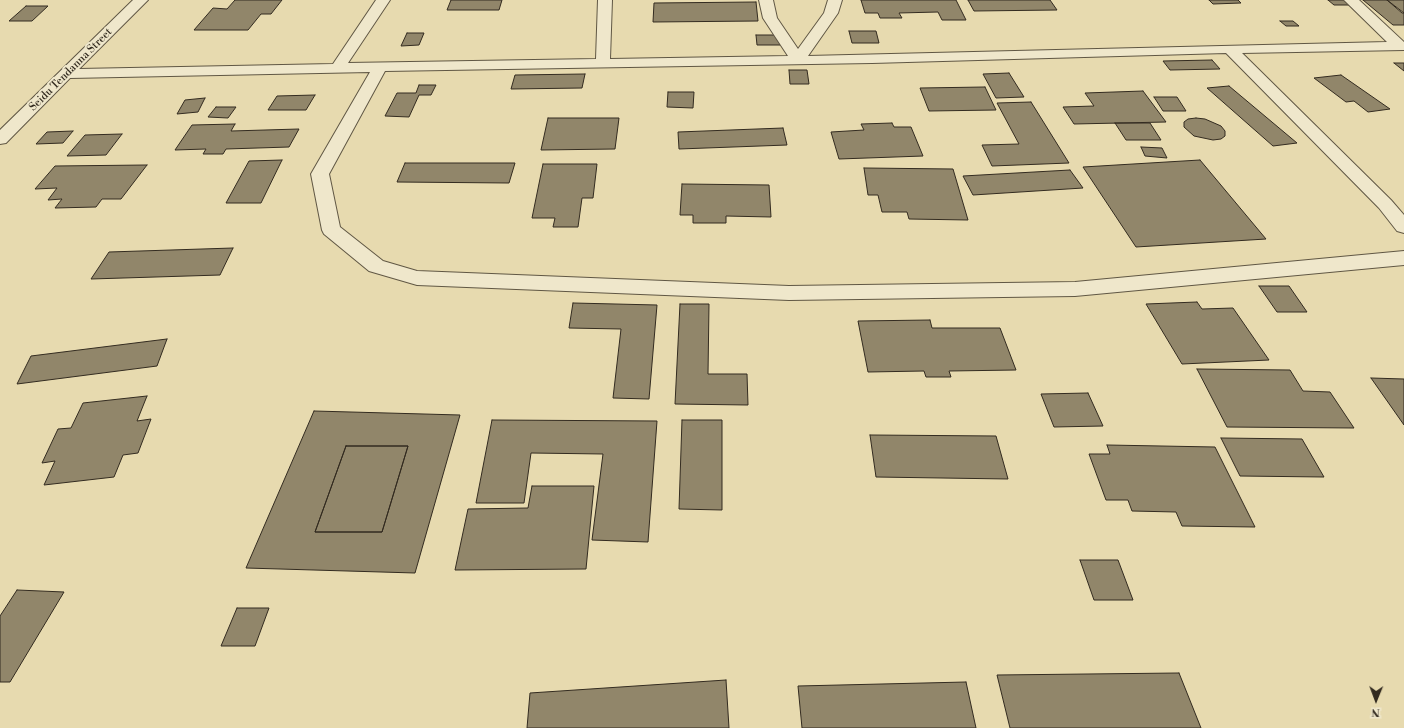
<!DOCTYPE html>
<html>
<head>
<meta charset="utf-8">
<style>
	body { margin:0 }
	#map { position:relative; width:1404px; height:728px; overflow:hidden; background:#e7daaf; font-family:"Libre Bodoni",serif }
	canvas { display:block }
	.north { position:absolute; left:1356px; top:680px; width:40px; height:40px; -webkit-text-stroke:3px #efe7cb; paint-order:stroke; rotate:181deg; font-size:11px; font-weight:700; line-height:16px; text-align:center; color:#332b20 }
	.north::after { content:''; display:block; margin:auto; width:14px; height:18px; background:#332b20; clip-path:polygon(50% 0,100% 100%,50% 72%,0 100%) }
</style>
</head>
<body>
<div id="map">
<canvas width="1404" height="728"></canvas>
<div class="north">N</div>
</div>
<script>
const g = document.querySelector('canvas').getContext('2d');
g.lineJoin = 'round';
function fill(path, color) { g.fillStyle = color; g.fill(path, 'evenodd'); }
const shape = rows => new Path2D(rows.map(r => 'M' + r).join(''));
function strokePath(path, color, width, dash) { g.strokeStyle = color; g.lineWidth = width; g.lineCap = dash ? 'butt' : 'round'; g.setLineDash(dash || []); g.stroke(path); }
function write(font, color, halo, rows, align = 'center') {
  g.font = font + ' "Libre Bodoni",serif'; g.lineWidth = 4; g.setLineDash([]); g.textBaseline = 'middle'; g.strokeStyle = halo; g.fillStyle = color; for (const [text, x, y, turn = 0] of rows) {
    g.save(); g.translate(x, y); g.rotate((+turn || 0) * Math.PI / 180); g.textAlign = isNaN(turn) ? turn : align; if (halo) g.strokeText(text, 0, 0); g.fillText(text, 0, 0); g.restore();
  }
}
const building = shape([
	[235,0,282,0,271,14,261,14,248,30,194,30,213,8,227,9,235,0],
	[451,0,502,0,499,10,447,10,451,0],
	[861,0,956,0,966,20,942,20,938,12,899,13,902,18,880,18,878,13,865,13,861,0],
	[968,0,1050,0,1057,10,974,11,968,0],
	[1209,0,1238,0,1241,3,1213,4,1209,0],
	[1328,0,1347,0,1354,5,1334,5,1328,0],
	[1363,0,1387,0,1404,13,1404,25,1393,25,1363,0],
	[1387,0,1404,0,1404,13,1402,13,1387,0],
	[756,2,758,21,653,22,654,3,756,2],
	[26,6,48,6,32,21,9,21,26,6],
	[1280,21,1293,21,1299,26,1286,26,1280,21],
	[849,31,876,31,879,43,852,43,849,31],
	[407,33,424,33,419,45,401,46,407,33],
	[756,35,778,35,780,45,757,45,756,35],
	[1212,60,1220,69,1170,70,1163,61,1212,60],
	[1394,63,1404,63,1404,71,1394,63],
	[789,70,807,70,809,84,790,84,789,70],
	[1009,73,1024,97,996,98,983,74,1009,73],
	[585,74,582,88,511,89,515,75,585,74],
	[1341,75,1390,109,1368,112,1354,101,1346,102,1314,78,1341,75],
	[419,85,436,85,431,95,419,95,409,117,385,116,397,93,416,93,419,85],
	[1229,86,1297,143,1273,146,1207,88,1229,86],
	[985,87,996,110,929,111,920,88,985,87],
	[1143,91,1166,122,1074,124,1063,107,1094,106,1085,93,1143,91],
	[668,92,694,92,693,108,667,107,668,92],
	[315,95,306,110,268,110,277,96,315,95],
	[1154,97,1177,97,1186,111,1163,111,1154,97],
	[205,98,198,112,177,114,185,100,205,98],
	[1031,102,1069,163,992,166,982,145,1019,144,997,103,1031,102],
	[216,107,236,107,228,118,208,117,216,107],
	[548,118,619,118,615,149,541,150,548,118],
	[1196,118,1205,119,1221,126,1225,131,1225,136,1221,139,1213,140,1194,136,1184,127,1184,122,1188,119,1196,118],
	[892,123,894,127,911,127,923,156,839,159,831,132,864,130,861,124,892,123],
	[1115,123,1150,123,1161,140,1126,140,1115,123],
	[235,124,231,131,299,129,289,147,226,149,223,154,203,154,206,149,175,150,192,125,235,124],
	[783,128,787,145,679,149,678,132,783,128],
	[73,131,63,143,36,144,47,132,73,131],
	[122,134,106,155,67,156,85,135,122,134],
	[1141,147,1162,148,1167,158,1145,156,1141,147],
	[282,160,261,203,226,203,249,161,282,160],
	[1200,160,1266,239,1136,247,1083,167,1200,160],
	[405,163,515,163,509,183,397,182,405,163],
	[543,164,597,164,593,198,582,198,578,227,553,227,555,218,532,218,543,164],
	[147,165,121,199,102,199,96,207,55,208,62,199,48,200,57,188,35,189,55,166,147,165],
	[864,168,953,169,968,220,909,219,907,212,882,212,878,195,868,195,864,168],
	[1070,170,1083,188,973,195,963,176,1070,170],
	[682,184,769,185,771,217,726,216,726,223,693,223,693,215,680,215,682,184],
	[233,248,220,275,91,279,109,252,233,248],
	[1259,286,1289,286,1307,312,1277,312,1259,286],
	[1197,302,1202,309,1233,308,1269,360,1182,364,1146,304,1197,302],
	[573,303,657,305,649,399,613,398,621,329,569,328,573,303],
	[680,304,709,304,708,374,747,374,748,405,675,404,680,304],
	[930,320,932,328,1000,328,1016,370,949,371,951,377,926,377,924,371,868,372,858,321,930,320],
	[167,339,157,366,17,384,31,356,167,339],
	[1197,369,1290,370,1303,391,1330,392,1354,428,1227,427,1197,369],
	[1371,378,1404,379,1404,425,1371,378],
	[1088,393,1103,426,1054,427,1041,394,1088,393],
	[147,396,137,421,151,419,138,453,123,455,114,477,44,485,55,461,42,463,58,429,71,428,83,403,147,396],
	[314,411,460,415,415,573,246,568,314,411],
	[346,446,408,446,382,532,315,532,346,446],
	[492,420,657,421,648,542,592,540,603,454,531,453,524,503,476,503,492,420],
	[682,420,722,420,722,510,679,509,682,420],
	[870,435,996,436,1008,479,876,477,870,435],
	[1221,438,1302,439,1324,477,1240,476,1221,438],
	[1107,445,1215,447,1255,527,1182,526,1176,512,1132,511,1128,500,1106,500,1089,454,1110,454,1107,445],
	[346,446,408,446,382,532,315,532,346,446],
	[532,486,594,486,586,569,455,570,468,509,528,508,532,486],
	[1080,560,1118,560,1133,600,1094,600,1080,560],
	[17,590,64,592,10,682,0,682,0,616,17,590],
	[237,608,269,608,255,646,221,646,237,608],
	[1179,673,1201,728,1010,728,997,675,1179,673],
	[726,680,729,728,527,728,530,693,726,680],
	[966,682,976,728,802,728,798,686,966,682]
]);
fill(building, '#91866a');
strokePath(building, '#332b20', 1);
const street = shape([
	[133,0,148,0,79,69,333,64,376,0,390,0,348,63,596,59,598,0,612,0,610,59,788,56,763,18,759,0,773,0,777,18,798,49,824,13,828,0,842,0,838,13,808,56,1387,42,1344,0,1359,0,1404,42,1404,50,1242,53,1391,200,1404,215,1404,233,1397,231,1379,208,1226,53,872,63,385,71,329,174,340,227,383,261,417,271,789,286,1075,282,1404,251,1404,265,1075,296,789,300,417,285,369,271,324,234,322,230,311,174,370,72,70,78,6,143,0,144,0,130,133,0]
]);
strokePath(street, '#605744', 2);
fill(street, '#efe7cb');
write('11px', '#332b20', '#efe7cb', [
	["Seidu Tendanna Street",71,70,-45]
]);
</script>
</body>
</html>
